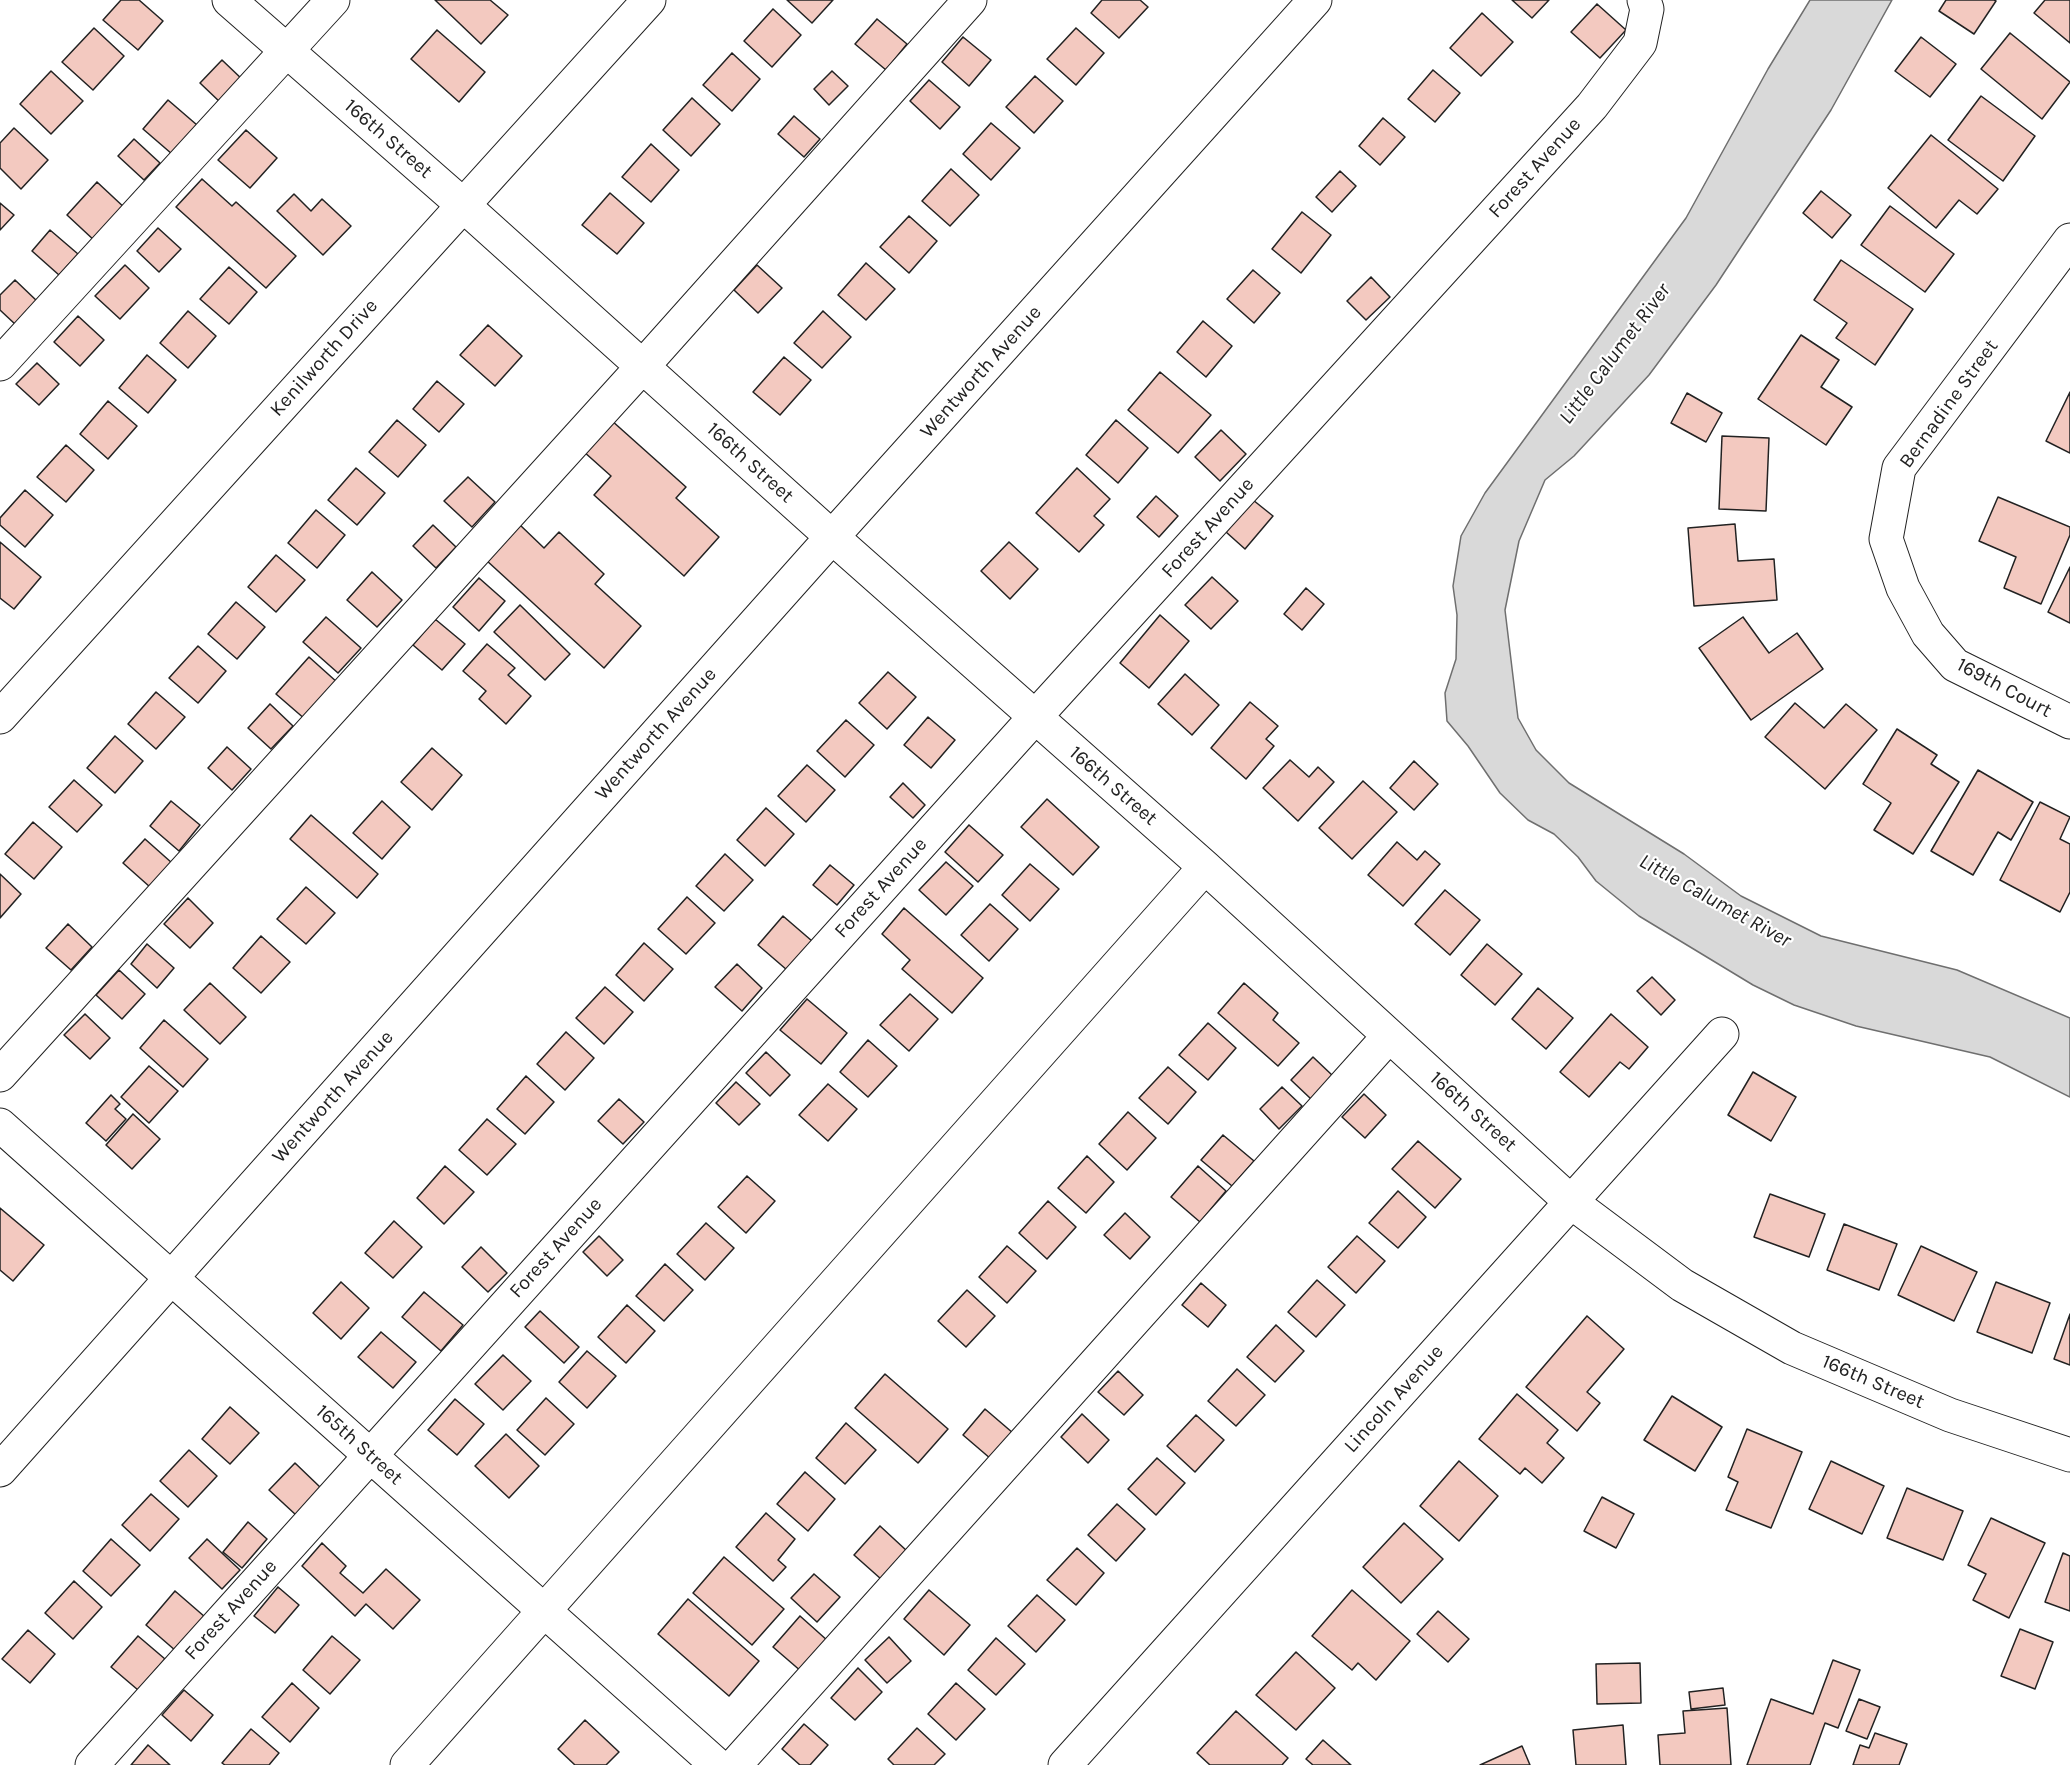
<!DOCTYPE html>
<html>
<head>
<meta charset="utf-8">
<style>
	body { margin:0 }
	canvas { display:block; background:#fff }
</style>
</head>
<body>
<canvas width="2070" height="1765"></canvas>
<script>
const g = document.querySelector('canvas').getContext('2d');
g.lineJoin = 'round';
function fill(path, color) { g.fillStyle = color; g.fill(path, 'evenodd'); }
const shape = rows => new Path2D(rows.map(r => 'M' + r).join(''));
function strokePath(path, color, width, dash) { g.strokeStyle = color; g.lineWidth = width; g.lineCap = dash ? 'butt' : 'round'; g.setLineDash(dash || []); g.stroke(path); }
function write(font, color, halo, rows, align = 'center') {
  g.font = font + ' Karla,sans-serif'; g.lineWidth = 4.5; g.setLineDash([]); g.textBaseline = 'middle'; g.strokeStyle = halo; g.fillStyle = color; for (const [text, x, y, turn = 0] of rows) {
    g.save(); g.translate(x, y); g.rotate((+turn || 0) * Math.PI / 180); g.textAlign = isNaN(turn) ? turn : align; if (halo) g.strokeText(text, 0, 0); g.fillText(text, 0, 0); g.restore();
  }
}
const water = shape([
	[1810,0,1892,0,1831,110,1716,285,1649,375,1574,456,1545,480,1519,541,1505,610,1518,718,1536,750,1569,783,1684,854,1741,896,1821,936,1957,970,2070,1018,2070,1097,1990,1057,1856,1026,1794,1005,1753,985,1639,916,1596,881,1578,857,1554,834,1528,820,1500,793,1468,746,1447,721,1445,693,1456,659,1457,615,1453,586,1461,536,1485,493,1686,218,1768,69,1810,0]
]);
fill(water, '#d9d9d9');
strokePath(water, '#6f6f6f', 1.5);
const building = shape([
	[121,0,139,0,163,21,138,50,103,20,121,0],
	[435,0,490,0,508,15,481,44,435,0],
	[787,0,833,0,812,23,787,0],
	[1102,0,1140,0,1148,7,1119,38,1091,13,1102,0],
	[1512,0,1549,0,1532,18,1512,0],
	[1946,0,1994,0,1996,1,1974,34,1939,11,1946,0],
	[2045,0,2070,0,2070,43,2034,13,2045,0],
	[1597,4,1626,30,1600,58,1571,32,1597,4],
	[773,9,801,35,772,67,744,41,773,9],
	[1482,13,1513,42,1481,76,1450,48,1482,13],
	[877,19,907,44,886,70,855,44,877,19],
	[94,28,124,56,93,90,62,62,94,28],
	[1076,28,1104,53,1076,85,1047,59,1076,28],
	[437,30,485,72,459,102,411,59,437,30],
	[2010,33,2070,82,2042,119,1981,69,2010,33],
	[963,37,991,60,969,86,942,62,963,37],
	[1921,37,1956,64,1930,97,1895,71,1921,37],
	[732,53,760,79,732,111,703,85,732,53],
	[222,60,244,81,222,104,200,83,222,60],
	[1433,70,1460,93,1435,122,1408,99,1433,70],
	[51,71,83,101,51,134,20,104,51,71],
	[832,71,848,86,829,105,814,89,832,71],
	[1035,76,1063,101,1034,133,1006,107,1035,76],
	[929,80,960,107,940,129,910,101,929,80],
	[1981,96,2035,136,2003,181,1948,140,1981,96],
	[692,98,720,124,691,156,663,130,692,98],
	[168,100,197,125,172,154,143,129,168,100],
	[794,116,820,139,804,157,778,134,794,116],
	[1383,118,1405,137,1380,165,1359,146,1383,118],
	[991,123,1020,148,991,180,963,154,991,123],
	[14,128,48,160,21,189,0,168,0,143,14,128],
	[246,130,277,158,250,188,218,160,246,130],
	[1931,135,1998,189,1977,214,1959,200,1936,228,1888,188,1931,135],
	[134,139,160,163,144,180,118,156,134,139],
	[651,144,679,170,651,202,622,177,651,144],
	[951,169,979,195,950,226,922,201,951,169],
	[1340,171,1356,186,1332,212,1316,197,1340,171],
	[202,179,232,206,236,202,296,256,266,288,176,207,202,179],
	[97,182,127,210,96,242,67,215,97,182],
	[1821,191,1851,215,1832,238,1803,213,1821,191],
	[610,193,644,223,617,254,582,225,610,193],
	[294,194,311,211,322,199,351,226,323,255,277,211,294,194],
	[0,203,14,215,0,230,0,203],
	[1890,206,1954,254,1925,292,1861,245,1890,206],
	[1302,212,1331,235,1301,273,1272,249,1302,212],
	[909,216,937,241,909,273,880,247,909,216],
	[158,228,181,249,159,272,137,251,158,228],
	[50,230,78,254,59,275,32,251,50,230],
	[1841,260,1913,309,1875,365,1836,338,1847,323,1814,300,1841,260],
	[866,263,895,289,866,320,838,295,866,263],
	[125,265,149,288,120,319,95,296,125,265],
	[757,265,782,288,758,313,734,290,757,265],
	[229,267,257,292,229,324,200,299,229,267],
	[1253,270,1280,293,1254,323,1227,299,1253,270],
	[1371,277,1390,297,1366,320,1347,301,1371,277],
	[15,280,38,302,16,325,0,310,0,295,15,280],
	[188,311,216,336,188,368,160,343,188,311],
	[823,311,851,337,822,368,794,343,823,311],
	[78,316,104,340,80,366,54,342,78,316],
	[1203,321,1232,346,1206,377,1177,352,1203,321],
	[488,325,522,356,495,386,460,355,488,325],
	[1801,335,1839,360,1821,387,1852,407,1826,445,1758,399,1801,335],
	[147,355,176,380,148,413,119,388,147,355],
	[784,357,811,380,780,415,753,392,784,357],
	[37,363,59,384,39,405,16,384,37,363],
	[1160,372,1211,415,1178,453,1128,410,1160,372],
	[437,381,464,404,439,432,413,409,437,381],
	[2070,392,2070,453,2046,441,2070,392],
	[1687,393,1722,413,1706,442,1671,423,1687,393],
	[108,401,137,426,108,459,80,434,108,401],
	[397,420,426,445,398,477,369,452,397,420],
	[611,420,686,487,676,498,719,537,684,576,594,495,611,476,583,451,611,420],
	[1116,420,1148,448,1118,483,1086,455,1116,420],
	[1221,430,1246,454,1220,481,1195,457,1221,430],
	[1722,436,1769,438,1766,511,1719,509,1722,436],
	[66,445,94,470,66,502,37,477,66,445],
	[356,468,385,493,357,525,328,500,356,468],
	[1077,468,1110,499,1094,516,1104,525,1079,552,1036,513,1077,468],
	[468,477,495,502,472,527,444,501,468,477],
	[25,490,53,515,25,547,0,525,0,518,25,490],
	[1156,496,1178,516,1159,537,1137,517,1156,496],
	[1998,497,2070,527,2070,535,2041,604,2004,588,2016,557,1979,541,1998,497],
	[1253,500,1273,516,1245,549,1226,532,1253,500],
	[316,510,345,535,317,568,288,543,316,510],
	[519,524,544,548,559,532,604,574,595,584,641,626,604,668,486,560,519,524],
	[1735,524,1738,561,1774,559,1777,600,1694,606,1688,528,1735,524],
	[433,525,456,547,436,568,413,546,433,525],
	[0,542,41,577,14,609,0,598,0,542],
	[1009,542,1038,569,1010,599,981,571,1009,542],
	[276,555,305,580,276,612,248,587,276,555],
	[2070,567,2070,623,2048,612,2070,567],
	[372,572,402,600,377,627,347,600,372,572],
	[1212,577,1238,601,1211,629,1185,605,1212,577],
	[479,578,505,601,479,631,453,607,479,578],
	[1306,588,1324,604,1302,630,1284,614,1306,588],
	[236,602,265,627,237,659,208,634,236,602],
	[520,605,570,654,545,680,494,632,520,605],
	[1160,615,1189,641,1149,688,1120,663,1160,615],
	[326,617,361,648,338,673,303,642,326,617],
	[1743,617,1769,653,1797,633,1823,669,1751,720,1699,648,1743,617],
	[435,619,465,644,442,670,413,645,435,619],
	[487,644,515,668,508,675,531,696,506,724,479,699,486,691,463,671,487,644],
	[198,646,226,671,198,703,169,678,198,646],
	[309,657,338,683,306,720,276,694,309,657],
	[888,672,916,697,887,729,859,703,888,672],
	[1185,674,1219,705,1192,735,1158,704,1185,674],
	[156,692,185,717,156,749,128,724,156,692],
	[1250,702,1278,726,1266,739,1274,746,1246,779,1211,748,1250,702],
	[1795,703,1824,728,1846,704,1877,730,1825,789,1765,737,1795,703],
	[270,704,293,726,271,749,248,728,270,704],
	[928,717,955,740,931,768,904,745,928,717],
	[846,720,874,745,845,777,817,751,846,720],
	[1897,729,1937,755,1931,764,1959,782,1913,854,1874,830,1891,803,1863,784,1897,729],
	[115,736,143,761,115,793,87,768,115,736],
	[227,747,251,769,232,790,208,768,227,747],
	[432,748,462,775,432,810,401,782,432,748],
	[1290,760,1309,777,1318,767,1334,782,1298,821,1263,788,1290,760],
	[1414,761,1438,784,1414,810,1390,788,1414,761],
	[807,765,835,790,806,822,778,796,807,765],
	[1978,770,2033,802,2011,840,1998,832,1973,875,1931,851,1978,770],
	[74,780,102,805,77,832,49,807,74,780],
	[1363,781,1397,812,1352,859,1319,828,1363,781],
	[903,783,925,805,913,818,890,797,903,783],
	[1047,799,1099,847,1073,875,1021,827,1047,799],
	[171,801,200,825,179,851,150,826,171,801],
	[382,801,410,827,382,859,353,833,382,801],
	[2040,802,2070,817,2060,839,2070,844,2070,892,2060,912,2000,880,2040,802],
	[766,808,794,834,765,866,737,840,766,808],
	[311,815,378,874,357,898,290,839,311,815],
	[33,822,62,847,34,879,5,854,33,822],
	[969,825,1003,855,978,882,945,852,969,825],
	[145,839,172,863,150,887,123,863,145,839],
	[1397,842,1417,860,1425,851,1440,864,1403,906,1368,875,1397,842],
	[725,854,753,880,724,911,696,886,725,854],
	[946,862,973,886,946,915,919,890,946,862],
	[1030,864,1059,889,1030,921,1002,895,1030,864],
	[830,865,854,885,837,905,813,885,830,865],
	[0,874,21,894,0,918,0,874],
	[306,887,335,913,306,944,277,919,306,887],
	[1445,890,1480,920,1450,955,1415,924,1445,890],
	[687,897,715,923,686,954,658,929,687,897],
	[188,898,213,923,190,948,164,924,188,898],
	[990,904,1018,929,989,961,961,935,990,904],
	[904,908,983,978,952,1013,902,969,910,960,882,934,904,908],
	[783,916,812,941,787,970,758,945,783,916],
	[68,924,92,947,71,970,46,948,68,924],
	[261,936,290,962,261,993,233,968,261,936],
	[644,943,673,969,644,1001,616,975,644,943],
	[147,944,174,968,157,988,131,964,147,944],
	[1487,944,1522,974,1495,1005,1461,975,1487,944],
	[737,964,762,988,742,1011,715,987,737,964],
	[119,970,145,994,122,1019,96,995,119,970],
	[1652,977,1675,1000,1661,1015,1637,991,1652,977],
	[210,983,246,1017,220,1044,184,1010,210,983],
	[1244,983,1278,1013,1273,1020,1299,1043,1278,1066,1218,1013,1244,983],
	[605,987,633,1012,604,1044,576,1018,605,987],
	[1538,988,1573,1018,1546,1049,1512,1019,1538,988],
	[910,994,938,1019,909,1051,880,1025,910,994],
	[807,999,847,1033,821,1064,780,1030,807,999],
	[85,1014,110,1038,90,1059,64,1035,85,1014],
	[1611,1014,1648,1047,1629,1069,1620,1062,1589,1097,1560,1072,1611,1014],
	[164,1020,208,1059,183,1087,140,1048,164,1020],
	[1208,1023,1236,1048,1208,1080,1179,1055,1208,1023],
	[566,1032,594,1058,565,1090,537,1064,566,1032],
	[868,1040,897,1066,868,1097,840,1072,868,1040],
	[766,1052,790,1075,770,1096,746,1073,766,1052],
	[1313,1057,1333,1076,1311,1099,1291,1080,1313,1057],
	[149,1066,178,1091,149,1123,121,1097,149,1066],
	[1168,1067,1196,1092,1168,1124,1139,1098,1168,1067],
	[1753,1072,1796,1097,1771,1141,1728,1115,1753,1072],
	[526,1076,554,1102,525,1134,497,1109,526,1076],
	[736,1082,760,1104,739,1125,716,1103,736,1082],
	[828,1084,857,1109,828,1141,799,1115,828,1084],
	[1282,1087,1302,1106,1279,1129,1260,1109,1282,1087],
	[1364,1094,1386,1115,1365,1138,1342,1117,1364,1094],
	[111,1095,120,1104,115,1109,126,1119,106,1141,86,1123,111,1095],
	[619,1099,644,1122,623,1144,598,1121,619,1099],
	[1128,1112,1156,1138,1127,1170,1099,1144,1128,1112],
	[133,1114,160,1139,132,1169,106,1145,133,1114],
	[487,1119,516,1144,487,1175,459,1150,487,1119],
	[1223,1135,1254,1161,1232,1186,1201,1160,1223,1135],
	[1418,1141,1461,1179,1435,1208,1392,1169,1418,1141],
	[1087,1156,1114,1182,1086,1213,1058,1188,1087,1156],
	[445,1166,474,1192,444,1224,417,1198,445,1166],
	[1198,1166,1226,1191,1200,1222,1171,1197,1198,1166],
	[747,1176,775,1201,746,1233,718,1207,747,1176],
	[1398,1191,1426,1217,1398,1248,1369,1223,1398,1191],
	[1770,1194,1825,1214,1809,1257,1754,1237,1770,1194],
	[1048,1201,1076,1227,1047,1259,1019,1233,1048,1201],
	[0,1208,44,1245,13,1281,0,1270,0,1208],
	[1125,1213,1150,1237,1130,1259,1104,1235,1125,1213],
	[394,1221,422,1247,393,1278,365,1253,394,1221],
	[706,1223,734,1248,705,1280,677,1254,706,1223],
	[1844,1224,1897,1244,1879,1290,1827,1270,1844,1224],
	[599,1236,623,1260,607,1276,583,1252,599,1236],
	[1357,1236,1385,1261,1356,1293,1328,1267,1357,1236],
	[1007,1246,1036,1271,1007,1303,979,1277,1007,1246],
	[1921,1246,1977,1272,1954,1321,1898,1295,1921,1246],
	[481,1247,507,1273,488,1292,462,1267,481,1247],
	[665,1264,693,1290,664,1321,636,1296,665,1264],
	[1317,1280,1345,1305,1316,1337,1288,1312,1317,1280],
	[341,1282,369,1308,341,1339,313,1313,341,1282],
	[1996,1282,2050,1303,2032,1353,1977,1332,1996,1282],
	[1201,1283,1226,1305,1208,1327,1182,1305,1201,1283],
	[967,1290,995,1316,966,1347,938,1321,967,1290],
	[424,1292,463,1325,441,1351,402,1317,424,1292],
	[627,1305,655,1331,626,1363,598,1337,627,1305],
	[540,1311,579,1347,564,1363,525,1327,540,1311],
	[2070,1314,2070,1365,2054,1359,2070,1314],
	[1587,1316,1624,1349,1587,1392,1600,1403,1577,1431,1526,1387,1587,1316],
	[1276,1325,1304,1351,1275,1382,1247,1357,1276,1325],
	[381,1332,416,1362,393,1388,358,1357,381,1332],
	[587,1351,616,1376,587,1408,559,1382,587,1351],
	[503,1355,531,1381,503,1410,475,1384,503,1355],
	[1237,1369,1265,1395,1236,1426,1208,1401,1237,1369],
	[1118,1371,1143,1395,1124,1415,1098,1392,1118,1371],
	[885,1374,948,1429,918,1463,855,1408,885,1374],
	[1517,1394,1558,1430,1547,1443,1564,1458,1542,1483,1525,1468,1520,1474,1479,1439,1517,1394],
	[1672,1396,1722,1427,1695,1471,1644,1440,1672,1396],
	[546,1398,574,1424,545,1455,517,1430,546,1398],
	[455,1399,484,1424,457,1455,428,1430,455,1399],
	[230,1407,259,1433,230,1464,202,1439,230,1407],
	[985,1409,1013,1433,991,1459,963,1435,985,1409],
	[1082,1414,1109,1440,1088,1463,1061,1437,1082,1414],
	[1196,1415,1224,1440,1195,1472,1167,1446,1196,1415],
	[846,1423,876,1450,845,1484,816,1458,846,1423],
	[1747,1429,1802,1452,1771,1528,1726,1510,1738,1482,1728,1477,1747,1429],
	[506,1434,539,1466,509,1498,475,1466,506,1434],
	[189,1450,217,1476,188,1507,160,1481,189,1450],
	[1157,1458,1185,1483,1156,1515,1128,1489,1157,1458],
	[1459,1461,1498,1496,1459,1541,1420,1506,1459,1461],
	[1831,1461,1884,1486,1862,1534,1809,1509,1831,1461],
	[295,1463,321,1488,296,1515,269,1490,295,1463],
	[805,1472,835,1499,808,1531,777,1504,805,1472],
	[1907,1488,1963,1511,1943,1560,1887,1538,1907,1488],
	[151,1494,179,1519,150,1551,122,1525,151,1494],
	[1602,1497,1634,1514,1616,1548,1584,1531,1602,1497],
	[1117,1504,1145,1529,1116,1561,1088,1535,1117,1504],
	[766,1513,795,1539,778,1560,786,1567,773,1581,736,1547,766,1513],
	[1991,1518,2045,1543,2009,1618,1973,1600,1986,1574,1968,1565,1991,1518],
	[248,1522,267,1539,242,1568,223,1552,248,1522],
	[1404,1523,1443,1559,1401,1603,1363,1567,1404,1523],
	[880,1526,907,1551,881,1579,854,1555,880,1526],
	[111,1539,140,1565,111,1596,83,1571,111,1539],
	[207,1539,240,1570,222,1589,189,1558,207,1539],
	[322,1543,346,1566,340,1573,363,1593,386,1569,420,1600,393,1629,366,1604,355,1616,302,1566,322,1543],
	[1077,1548,1104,1573,1076,1605,1047,1580,1077,1548],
	[2063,1553,2070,1556,2070,1611,2045,1602,2063,1553],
	[724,1557,784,1609,752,1645,693,1593,724,1557],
	[814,1574,840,1597,817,1622,791,1598,814,1574],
	[74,1581,102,1607,73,1639,45,1613,74,1581],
	[278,1587,299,1605,275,1633,254,1616,278,1587],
	[929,1590,970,1625,944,1655,904,1619,929,1590],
	[1352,1590,1410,1641,1376,1680,1358,1663,1352,1670,1312,1636,1352,1590],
	[175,1591,205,1617,176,1651,146,1625,175,1591],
	[1037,1595,1065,1620,1036,1652,1008,1626,1037,1595],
	[688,1599,759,1661,729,1696,658,1634,688,1599],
	[1438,1611,1469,1639,1448,1662,1417,1634,1438,1611],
	[800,1616,828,1641,802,1672,773,1647,800,1616],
	[2020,1629,2053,1642,2035,1689,2001,1676,2020,1629],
	[28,1630,55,1654,30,1683,2,1659,28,1630],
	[138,1636,165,1659,138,1690,111,1667,138,1636],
	[332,1636,360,1660,330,1694,303,1670,332,1636],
	[889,1637,911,1661,887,1683,865,1660,889,1637],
	[996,1638,1025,1664,996,1695,968,1670,996,1638],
	[1296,1652,1335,1688,1296,1730,1256,1695,1296,1652],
	[1833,1660,1860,1670,1838,1728,1825,1723,1810,1765,1747,1765,1771,1699,1813,1714,1833,1660],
	[1640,1663,1641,1703,1597,1704,1596,1664,1640,1663],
	[858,1668,882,1692,855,1720,831,1698,858,1668],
	[292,1683,319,1708,290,1742,262,1717,292,1683],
	[956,1683,985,1709,956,1740,928,1714,956,1683],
	[1723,1688,1725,1705,1691,1709,1689,1692,1723,1688],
	[184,1690,213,1715,191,1741,162,1715,184,1690],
	[1859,1699,1880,1707,1867,1739,1846,1731,1859,1699],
	[1727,1708,1731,1765,1660,1765,1658,1735,1685,1733,1683,1711,1727,1708],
	[1236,1711,1288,1758,1282,1765,1210,1765,1197,1753,1236,1711],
	[585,1720,619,1752,606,1765,575,1765,558,1749,585,1720],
	[804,1724,828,1745,810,1765,800,1765,782,1749,804,1724],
	[1623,1725,1626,1765,1576,1765,1573,1730,1623,1725],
	[917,1728,945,1754,934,1765,894,1765,888,1759,917,1728],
	[251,1729,279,1753,269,1765,225,1765,222,1763,251,1729],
	[1875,1733,1907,1744,1899,1765,1853,1765,1860,1745,1869,1748,1875,1733],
	[1323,1740,1351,1765,1313,1765,1306,1759,1323,1740],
	[148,1745,170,1765,131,1765,148,1745],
	[1522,1746,1530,1765,1480,1765,1522,1746]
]);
fill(building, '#f3c9c0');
strokePath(building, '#222', 1.5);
const minor = shape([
	[229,0,463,205,832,537,1205,867,1571,1202,1682,1285,1792,1348,1950,1415,2070,1455],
	[2070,240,1899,468,1886,539,1903,588,1928,634,1955,665,2070,722],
	[0,364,333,0],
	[0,717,649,0],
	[0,1075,643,366,970,0],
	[0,1125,717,1765],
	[0,1470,832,537,1315,0],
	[92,1765,1035,717,1592,106,1640,43,1647,9,1644,0],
	[407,1765,1205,867],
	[735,1765,1389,1036],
	[1065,1765,1722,1034]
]);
strokePath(minor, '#222', 35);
strokePath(minor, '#fff', 33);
write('20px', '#222', '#fff', [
	["166th Street",388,139,41],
	["Forest Avenue",1535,168,-48],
	["Kenilworth Drive",324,358,-48],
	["Wentworth Avenue",981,372,-48],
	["Bernadine Street",1949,404,-54],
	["166th Street",750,463,42],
	["Forest Avenue",1208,528,-48],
	["169th Court",2004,688,28],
	["Wentworth Avenue",656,734,-48],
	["166th Street",1113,786,41],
	["Forest Avenue",881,888,-48],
	["Wentworth Avenue",333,1097,-48],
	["166th Street",1473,1112,42],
	["Forest Avenue",556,1248,-48],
	["166th Street",1873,1382,23],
	["Lincoln Avenue",1394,1399,-48],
	["165th Street",359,1445,42],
	["Forest Avenue",231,1610,-48]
]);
write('italic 21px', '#222', '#fff', [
	["Little Calumet River",1615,354,-53],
	["Little Calumet River",1715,901,29]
]);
</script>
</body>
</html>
